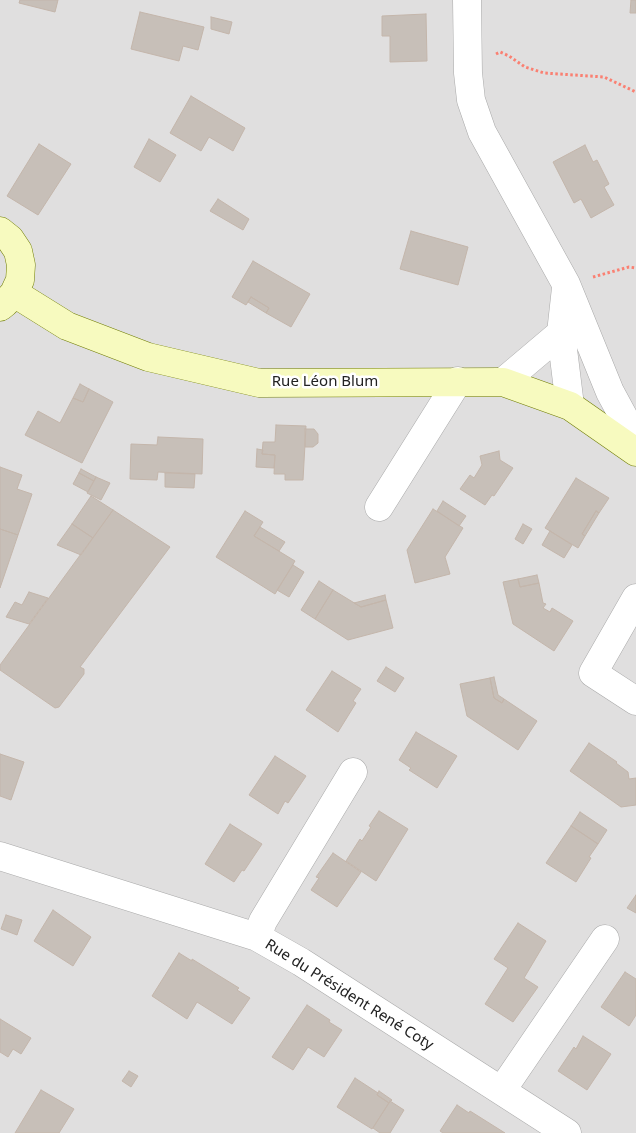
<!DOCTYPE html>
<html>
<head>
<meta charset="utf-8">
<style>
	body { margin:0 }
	canvas { display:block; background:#f2efe9 }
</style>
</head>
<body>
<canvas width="636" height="1133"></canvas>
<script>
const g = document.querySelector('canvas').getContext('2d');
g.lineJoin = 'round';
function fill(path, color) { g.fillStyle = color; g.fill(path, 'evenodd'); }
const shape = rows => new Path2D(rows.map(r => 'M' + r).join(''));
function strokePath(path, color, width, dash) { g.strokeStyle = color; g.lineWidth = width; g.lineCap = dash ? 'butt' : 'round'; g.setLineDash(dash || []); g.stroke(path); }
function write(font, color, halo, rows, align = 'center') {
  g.font = font + ' "Noto Sans",sans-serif'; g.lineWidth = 5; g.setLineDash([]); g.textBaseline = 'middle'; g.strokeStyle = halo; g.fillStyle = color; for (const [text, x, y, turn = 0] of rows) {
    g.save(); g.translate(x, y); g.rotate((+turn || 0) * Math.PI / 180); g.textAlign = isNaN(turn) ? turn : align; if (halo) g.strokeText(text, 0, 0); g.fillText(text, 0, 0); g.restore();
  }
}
fill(shape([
	[0,0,636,0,636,1133,0,1133]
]), '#e0dfdf');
const building = shape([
	[20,0,58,0,55,12,19,3,20,0],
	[631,0,636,0,636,13,630,13,631,0],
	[140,12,204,27,198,50,183,46,179,61,131,49,140,12],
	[426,14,427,61,390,62,390,36,382,36,382,16,426,14],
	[211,17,232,22,229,34,211,29,211,17],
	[191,96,245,128,233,151,209,137,201,151,170,133,191,96],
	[149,139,176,155,160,182,134,167,149,139],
	[39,144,71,164,38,215,7,196,39,144],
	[585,145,593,162,597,160,609,184,604,187,614,205,591,218,581,199,574,203,553,162,585,145],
	[218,199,249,219,243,230,210,211,218,199],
	[411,231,468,247,458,285,400,269,411,231],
	[253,261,310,294,291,327,266,313,269,308,251,297,246,305,232,297,253,261],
	[251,297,269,308,266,313,248,302,251,297],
	[80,384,89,389,83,402,73,398,80,384],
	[89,389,113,402,82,463,25,435,38,411,60,423,73,398,83,402,89,389],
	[276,425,306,426,303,480,285,480,285,474,274,474,275,455,262,454,263,442,275,442,276,425],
	[305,429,314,429,318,434,318,443,313,447,305,447,305,429],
	[158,437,203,439,202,474,158,472,157,480,130,479,131,444,157,445,158,437],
	[257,449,263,450,262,454,275,455,274,468,256,467,257,449],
	[499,451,500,460,513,468,494,496,492,495,485,505,460,489,470,475,474,478,482,465,480,456,499,451],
	[0,467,22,475,17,489,32,494,18,535,0,529,0,467],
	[81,469,96,477,94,481,79,473,81,469],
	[79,473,94,481,88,492,73,484,79,473],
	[165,473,195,474,194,488,165,487,165,473],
	[96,477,110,483,101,500,87,493,96,477],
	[576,478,609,498,599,513,596,511,582,534,585,536,578,548,545,528,576,478],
	[91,496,113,510,93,538,72,524,91,496],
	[443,501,466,516,459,526,437,511,443,501],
	[433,509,463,528,445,557,450,574,415,583,407,550,433,509],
	[113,510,170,547,80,667,84,669,84,674,59,707,55,708,0,670,0,665,113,510],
	[245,511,263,522,254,536,295,561,275,594,216,557,245,511],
	[596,511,599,513,585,536,582,534,596,511],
	[72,524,93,538,81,555,57,545,72,524],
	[523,524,532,529,523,544,515,539,523,524],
	[260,527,285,542,279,551,254,536,260,527],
	[0,529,18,535,0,588,0,529],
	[550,531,572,545,564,558,542,545,550,531],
	[293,565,304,572,289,597,277,590,293,565],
	[537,575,539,583,520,587,518,579,537,575],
	[518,579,520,587,539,583,543,603,546,604,543,608,550,612,552,608,573,621,554,651,513,624,503,582,518,579],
	[319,581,333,590,315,619,301,610,319,581],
	[333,590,361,607,386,600,393,628,348,640,315,619,333,590],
	[29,592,48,598,29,624,6,617,15,602,22,605,29,592],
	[385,595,386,600,361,607,354,603,385,595],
	[386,667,404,678,395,692,377,681,386,667],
	[332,671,361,689,353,701,356,703,338,732,306,710,332,671],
	[494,677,498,695,504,699,502,703,494,698,490,678,494,677],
	[490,678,494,698,502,703,504,699,537,721,518,750,467,716,460,684,490,678],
	[416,732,457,756,437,788,409,770,411,768,399,760,416,732],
	[589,743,617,762,616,763,628,772,629,779,636,778,636,805,621,807,570,771,589,743],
	[0,754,24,762,11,800,0,796,0,754],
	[275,756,306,776,288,803,285,801,278,814,249,795,275,756],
	[379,811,408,829,376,881,346,861,360,839,362,841,371,827,369,826,379,811],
	[580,812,607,830,598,844,571,826,580,812],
	[230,824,262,844,244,871,242,870,234,882,205,864,230,824],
	[571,826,598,844,589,857,591,858,576,882,546,863,571,826],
	[333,853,361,872,337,907,311,890,319,878,316,877,333,853],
	[636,895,636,913,627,908,636,895],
	[53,910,91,937,73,966,34,941,53,910],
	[6,915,22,920,17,935,1,929,6,915],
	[518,923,546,941,524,978,538,987,513,1022,485,1004,508,968,494,959,518,923],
	[179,953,192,961,192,959,239,988,237,990,250,998,232,1024,197,1002,187,1019,152,996,179,953],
	[625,972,636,979,636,1015,629,1026,601,1007,625,972],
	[307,1005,330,1020,329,1022,342,1030,324,1057,308,1047,293,1070,272,1057,307,1005],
	[0,1019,31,1038,21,1054,13,1049,8,1057,0,1052,0,1019],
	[583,1036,611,1054,587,1090,558,1071,574,1047,576,1049,583,1036],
	[129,1071,138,1076,131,1087,122,1081,129,1071],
	[355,1078,378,1093,377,1095,389,1103,372,1129,337,1107,355,1078],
	[41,1090,74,1109,59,1133,15,1133,41,1090],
	[379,1091,392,1100,389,1103,377,1095,379,1091],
	[390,1101,404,1110,390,1133,380,1133,373,1128,390,1101],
	[457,1105,469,1113,470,1111,505,1133,443,1133,440,1131,457,1105]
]);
fill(building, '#c7bfb8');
strokePath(building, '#c4b6ab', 1);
const street = shape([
	[467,0,468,73,471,100,482,132,566,284,610,392,636,440],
	[561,333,570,406],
	[503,382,561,333,566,288],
	[379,507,458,381],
	[636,598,593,673,636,701],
	[0,856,257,937,301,962,567,1133],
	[257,937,263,921,353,772],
	[502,1090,605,939]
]);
const secondary = shape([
	[0,231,10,239,18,251,21,265,20,280,14,293,5,303,0,307],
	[14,293,67,326,148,357,259,383,503,382,570,406,636,452]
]);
strokePath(street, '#a9a9a9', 29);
strokePath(secondary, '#707d05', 29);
strokePath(shape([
	[496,54,500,52,509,56,525,67,544,73,604,77,636,92],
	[593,277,629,267,636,268]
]), '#fa8072', 3, [2.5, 2.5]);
strokePath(street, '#fff', 28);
strokePath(secondary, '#f7fabf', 28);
write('15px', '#222', '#fff', [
	["Rue Léon Blum",325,382],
	["Rue du Président René Coty",349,995,32]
]);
</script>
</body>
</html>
